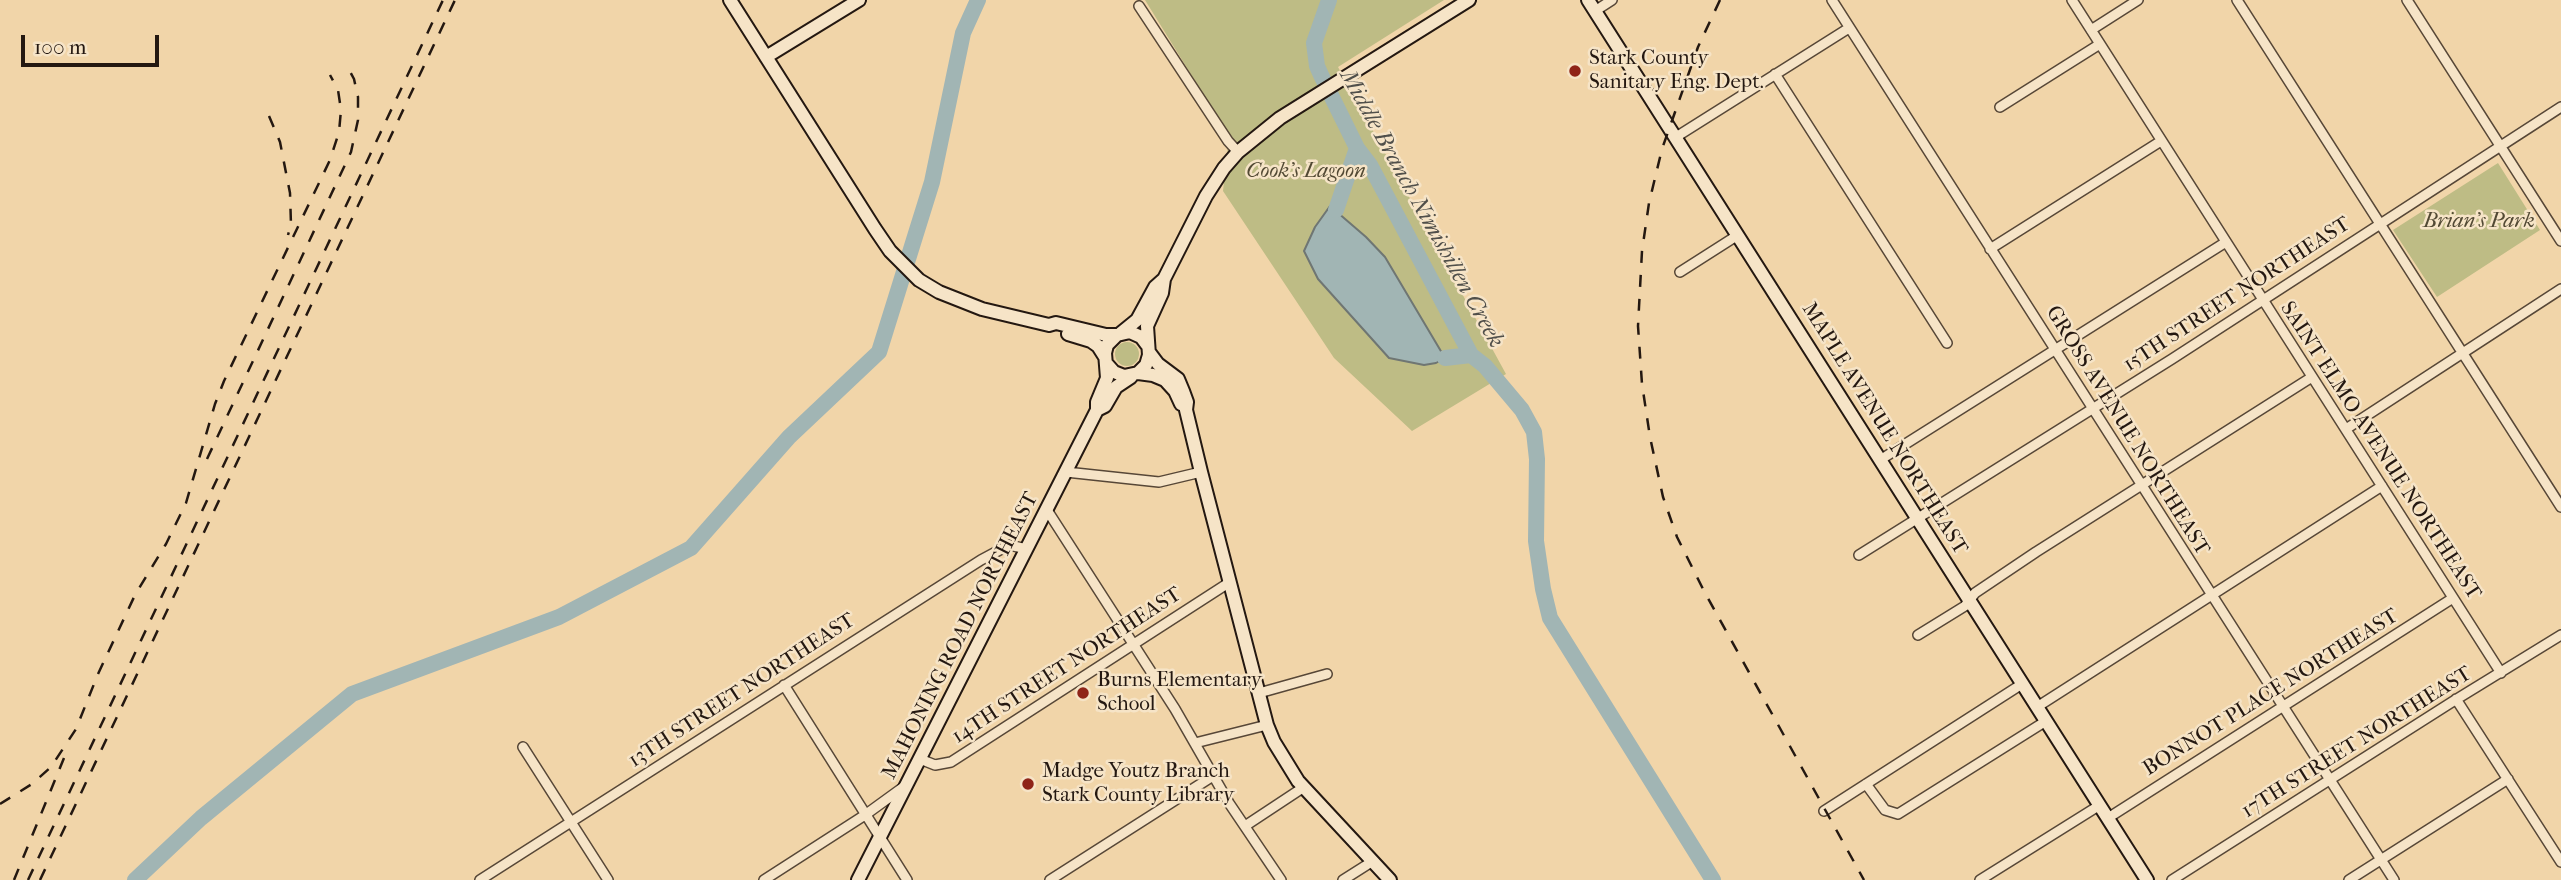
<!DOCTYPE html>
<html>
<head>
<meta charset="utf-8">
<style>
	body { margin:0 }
	#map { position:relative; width:2561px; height:880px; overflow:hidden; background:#f1d5a9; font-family:"IM FELL French Canon",serif }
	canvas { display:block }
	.scale { position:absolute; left:21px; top:35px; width:138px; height:32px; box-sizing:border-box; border:4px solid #241811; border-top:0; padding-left:9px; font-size:21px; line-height:24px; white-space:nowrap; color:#241811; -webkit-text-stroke:5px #f6e4c7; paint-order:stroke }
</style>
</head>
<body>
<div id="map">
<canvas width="2561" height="880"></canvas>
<div class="scale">100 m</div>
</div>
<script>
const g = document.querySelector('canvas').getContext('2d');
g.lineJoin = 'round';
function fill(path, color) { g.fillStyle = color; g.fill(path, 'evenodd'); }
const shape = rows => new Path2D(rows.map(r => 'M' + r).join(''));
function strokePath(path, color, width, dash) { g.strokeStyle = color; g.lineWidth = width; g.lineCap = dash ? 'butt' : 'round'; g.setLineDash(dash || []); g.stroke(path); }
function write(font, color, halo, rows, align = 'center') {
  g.font = font + ' "IM FELL French Canon",serif'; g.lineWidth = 5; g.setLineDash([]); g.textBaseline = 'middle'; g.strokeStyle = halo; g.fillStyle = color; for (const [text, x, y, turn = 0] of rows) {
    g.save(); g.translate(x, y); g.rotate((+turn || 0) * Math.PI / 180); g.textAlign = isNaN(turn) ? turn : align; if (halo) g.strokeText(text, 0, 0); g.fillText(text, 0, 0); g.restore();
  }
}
fill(shape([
	[1145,0,1444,0,1338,67,1506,374,1412,431,1334,358,1223,191,1229,136],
	[2498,163,2540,230,2437,297,2393,230],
	'1115 354a12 12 0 1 1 24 0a12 12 0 1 1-24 0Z'
]), '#bebc85');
const water = shape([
	[1330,206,1366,237,1385,257,1445,358,1436,363,1424,365,1389,358,1318,279,1304,251,1315,227,1330,206]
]);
fill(water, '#a1b5b4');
strokePath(water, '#6f7673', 2);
strokePath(shape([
	[1329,0,1314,43,1317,66,1321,75,1357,148,1370,165,1471,355,1485,366,1522,410,1534,432,1537,459,1536,541,1543,589,1550,618,1713,880],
	[1336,210,1357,148],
	[1445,358,1471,355],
	[135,880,201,818,352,694,559,617,691,548,789,437,879,352,932,182,963,33,978,0]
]), '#a1b5b4', 16);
const street = shape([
	[1832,0,2394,880],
	[2072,0,2501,673],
	[2237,0,2561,507],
	[2407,0,2561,241],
	[1139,6,1228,141,1238,152],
	[1595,11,1612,0],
	[2091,30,2138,0],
	[1775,74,1947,343],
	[2000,107,2100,44],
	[1676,137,1849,28],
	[1990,249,2161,141],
	[1680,272,1738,235],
	[2346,429,2561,289],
	[1880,460,2226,242],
	[1066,472,1159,482,1201,472],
	[1047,510,1175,709,1229,803,1281,880],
	[1859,555,2172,359,2561,107],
	[1918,635,1965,606,1975,593,2036,552,2312,377],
	[784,685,907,880],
	[1259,693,1327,674],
	[2456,699,2561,862],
	[2037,707,2382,486],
	[1195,743,1267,725],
	[523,747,608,880],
	[920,759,935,765,951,762,1230,582],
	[1866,784,1885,810,1898,814,2046,721],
	[1824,811,2022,684],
	[2108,818,2453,598],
	[1245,826,1304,787],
	[480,880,981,560,1009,545,1027,549],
	[764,880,865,815,905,786],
	[1050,880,1213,776],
	[1343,880,1373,861],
	[1980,880,2100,805],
	[2172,880,2452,702,2561,635],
	[2349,880,2508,779]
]);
const secondary = shape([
	[730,0,875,229,890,251,919,280,939,292,982,309,1049,325,1056,323,1106,335,1117,335],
	[1588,0,2147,880],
	[766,57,859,0],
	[1121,333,1137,320,1155,287,1164,279],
	[1068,334,1091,341,1098,346,1105,357],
	[1149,352,1158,364,1178,379,1183,391,1187,402,1186,410,1201,472,1267,725,1274,742,1298,781,1390,880],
	[1106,363,1114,372,1124,376,1138,373,1146,365,1149,355,1147,326,1162,293,1164,279,1206,196,1224,168,1238,152,1280,118,1469,0],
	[1138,373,1153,375,1165,380,1175,391,1181,404],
	[1097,410,1105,406,1116,387,1131,377],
	[858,880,1097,410,1097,402,1107,378,1105,353,1107,345,1117,335,1130,332,1141,337,1147,345]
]);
strokePath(street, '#574737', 12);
strokePath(secondary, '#241811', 16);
strokePath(street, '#f6e4c7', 9);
strokePath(secondary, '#f6e4c7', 12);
strokePath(shape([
	[1720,0,1698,47,1662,149,1649,203,1642,251,1638,326,1642,384,1650,437,1663,497,1677,537,1704,591,1864,880],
	[269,116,280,142,290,193,291,225,288,235],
	[207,459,351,152,358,120,358,97,354,79,346,64],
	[0,804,32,784,51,767,76,729,98,674,135,595,166,544,186,503,215,404,224,381,330,160,339,132,341,110,338,90,330,75],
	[14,880,64,758],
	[28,880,443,0],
	[40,880,455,0]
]), '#241811', 2.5, [12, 12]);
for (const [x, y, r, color] of [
	[1575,71,7,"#8f2418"],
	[1083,693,7,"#8f2418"],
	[1028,784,7,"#8f2418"]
]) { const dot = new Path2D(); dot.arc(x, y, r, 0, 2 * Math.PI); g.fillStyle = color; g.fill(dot); strokePath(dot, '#f6e4c7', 2.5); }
write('21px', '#241811', '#f6e4c7', [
	["Stark County",1589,59],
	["Sanitary Eng. Dept.",1589,83],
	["Burns Elementary",1097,681],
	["School",1097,705],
	["Madge Youtz Branch",1042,772],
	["Stark County Library",1042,796]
], 'left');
write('italic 21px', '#524934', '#f6e4c7', [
	["Cook's Lagoon",1306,172],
	["Brian's Park",2479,222]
]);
write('21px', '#241811', '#f6e4c7', [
	["15TH STREET NORTHEAST",2237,295,-33],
	["MAPLE AVENUE NORTHEAST",1884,429,58],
	["GROSS AVENUE NORTHEAST",2127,431,58],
	["SAINT ELMO AVENUE NORTHEAST",2380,451,57],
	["MAHONING ROAD NORTHEAST",961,636,-63],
	["14TH STREET NORTHEAST",1067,666,-33],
	["13TH STREET NORTHEAST",742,691,-33],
	["BONNOT PLACE NORTHEAST",2271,693,-32],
	["17TH STREET NORTHEAST",2357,743,-32]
]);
write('italic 23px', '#504f4a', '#f6e4c7', [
	["Middle Branch Nimishillen Creek",1421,209,61]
]);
</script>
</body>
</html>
